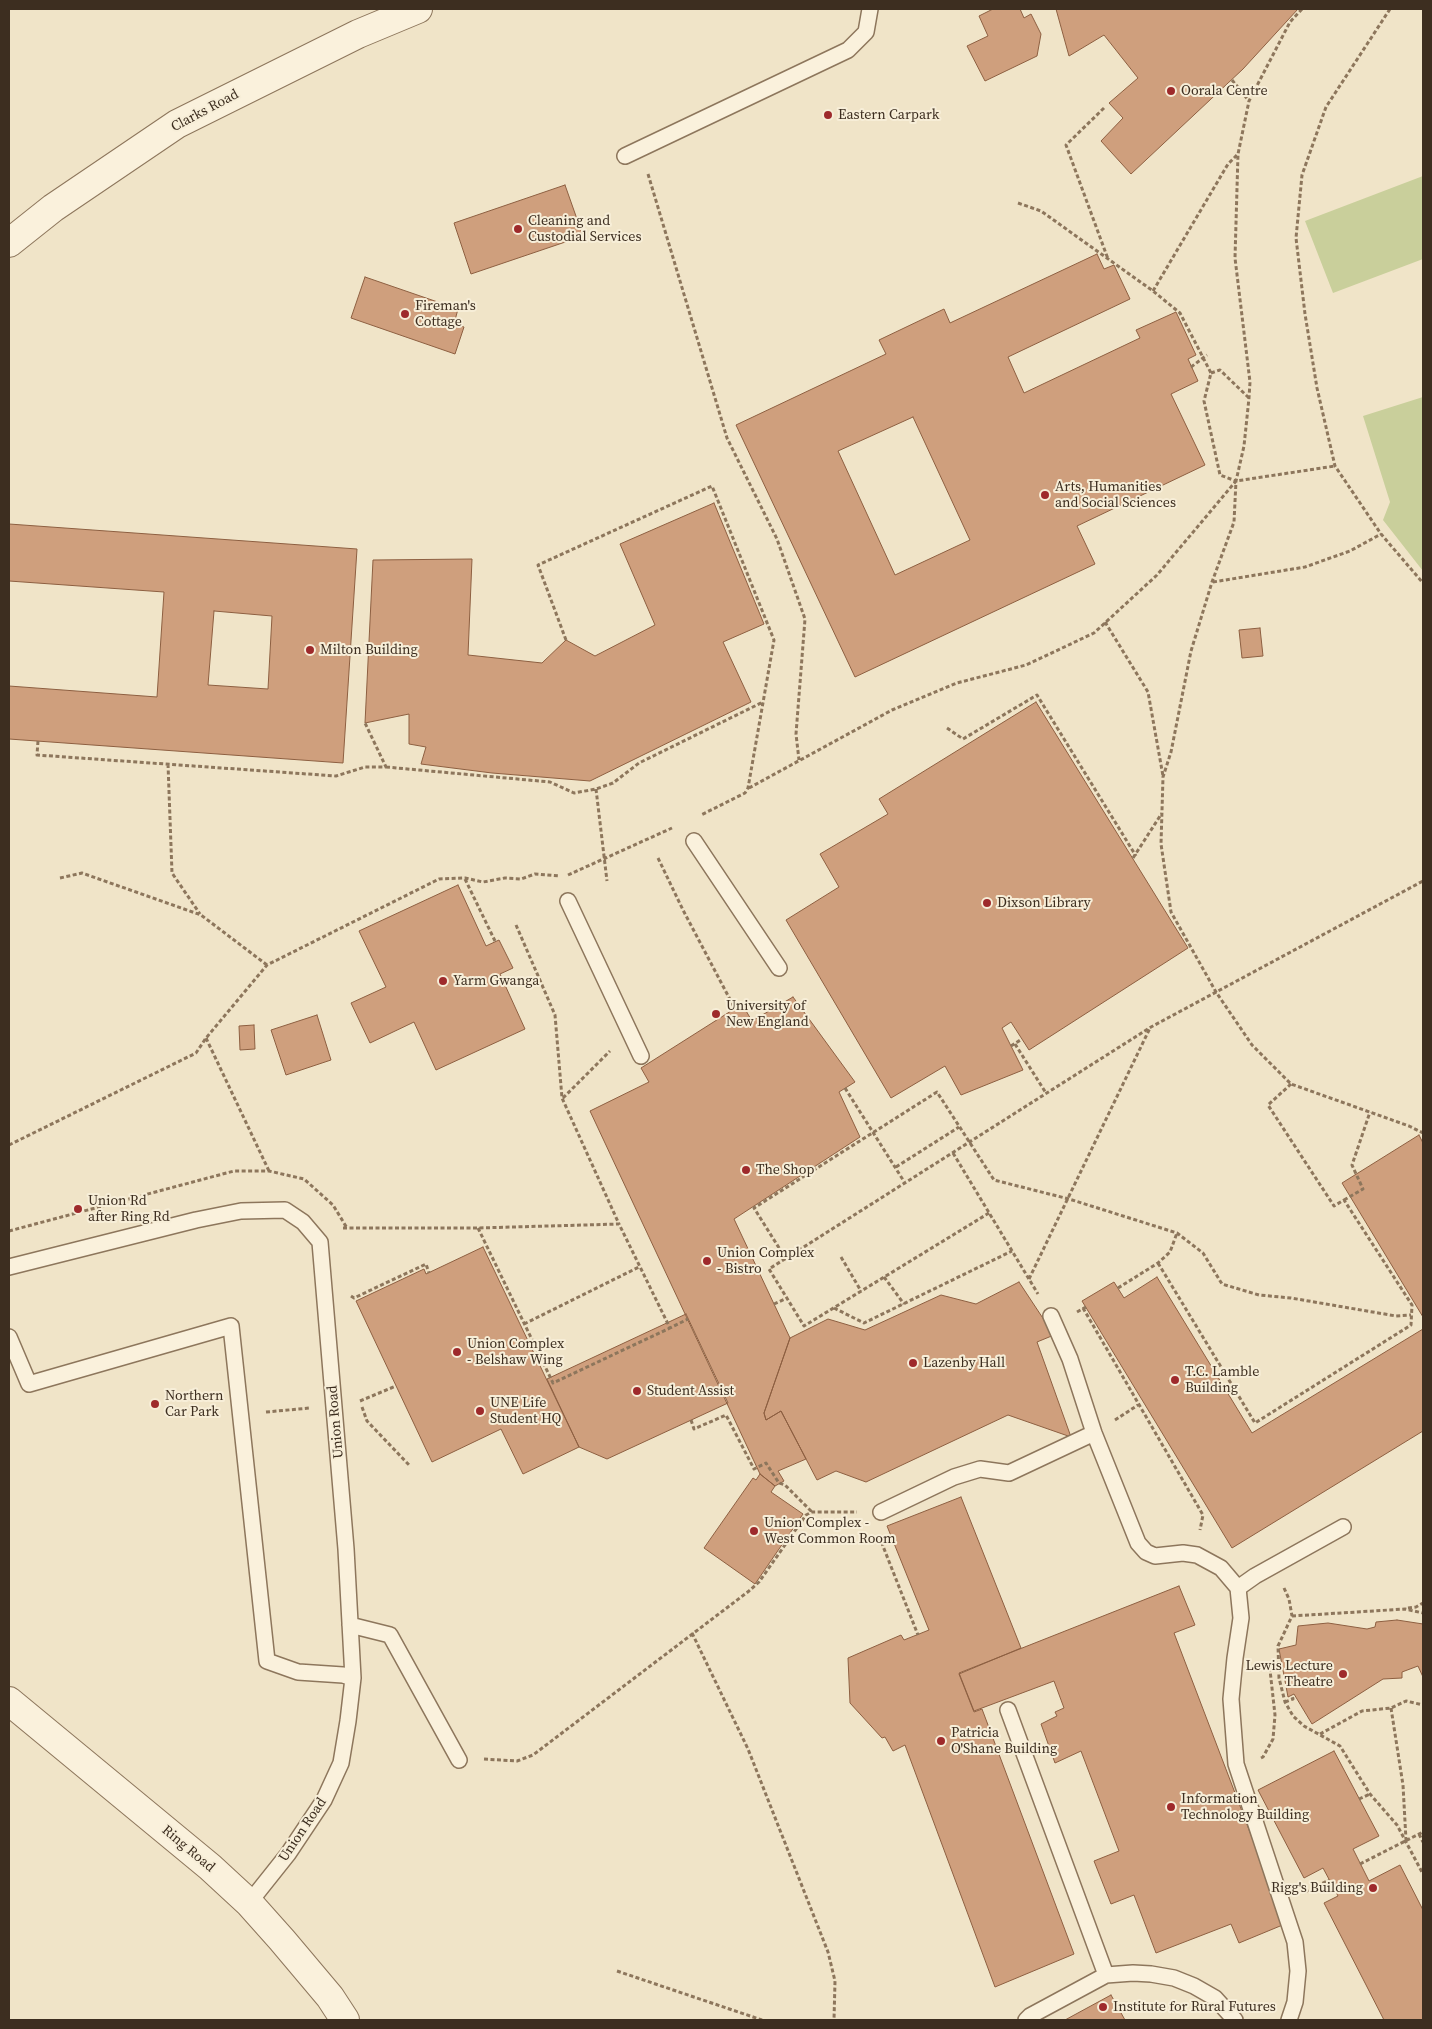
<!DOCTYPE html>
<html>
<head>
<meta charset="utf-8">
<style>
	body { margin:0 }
	#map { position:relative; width:1432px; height:2029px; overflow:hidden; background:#f0e4c8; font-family:"Source Serif 4",serif }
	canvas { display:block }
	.frame { position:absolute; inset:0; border:10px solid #3d2e20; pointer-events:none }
</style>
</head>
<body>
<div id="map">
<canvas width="1432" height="2029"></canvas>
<div class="frame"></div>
</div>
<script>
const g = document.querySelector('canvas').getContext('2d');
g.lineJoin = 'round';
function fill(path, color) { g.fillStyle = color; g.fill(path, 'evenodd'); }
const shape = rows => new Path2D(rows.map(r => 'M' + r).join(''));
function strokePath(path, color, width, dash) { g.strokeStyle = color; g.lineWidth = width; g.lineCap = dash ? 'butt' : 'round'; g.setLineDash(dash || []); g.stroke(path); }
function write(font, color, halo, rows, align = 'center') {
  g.font = font + ' "Source Serif 4",serif'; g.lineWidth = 4; g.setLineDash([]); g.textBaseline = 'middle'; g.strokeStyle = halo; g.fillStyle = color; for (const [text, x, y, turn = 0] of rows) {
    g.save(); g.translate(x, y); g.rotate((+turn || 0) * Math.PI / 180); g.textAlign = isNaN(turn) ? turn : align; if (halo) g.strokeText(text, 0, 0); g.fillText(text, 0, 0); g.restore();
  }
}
fill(shape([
	[1423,176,1423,259,1333,293,1305,221],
	[1423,397,1423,571,1383,520,1390,502,1363,416]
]), '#c9cf9b');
const building = shape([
	[993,9,1020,9,1024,18,1031,14,1041,34,1037,56,985,81,967,46,988,36,979,16,993,9],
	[1056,9,1298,9,1243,69,1131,174,1101,141,1123,118,1109,103,1138,78,1104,35,1069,56,1056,9],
	[565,185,583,236,471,274,454,223,565,185],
	[1097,254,1104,269,1114,265,1130,299,1008,357,1024,393,1140,338,1136,330,1176,312,1196,355,1188,359,1198,381,1171,394,1205,465,1077,526,1095,564,855,677,736,425,886,354,879,340,944,309,950,323,1097,254],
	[913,417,970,540,895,575,838,451,913,417],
	[365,277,458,309,454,324,464,327,455,354,351,318,365,277],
	[714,503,764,624,723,642,751,702,590,781,492,773,421,764,426,747,409,744,409,714,365,723,373,560,472,559,468,655,542,663,566,640,595,656,655,625,620,544,714,503],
	[9,524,357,549,343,763,9,739,9,686,157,697,164,592,9,581,9,524],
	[214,611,272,616,268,689,208,685,214,611],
	[1260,628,1263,656,1242,658,1239,630,1260,628],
	[1036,702,1188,948,1029,1050,1011,1022,1002,1028,1023,1070,961,1095,945,1066,891,1098,786,920,839,887,820,854,888,814,879,799,1036,702],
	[458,885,486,946,499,940,513,968,500,974,525,1029,436,1070,414,1022,370,1043,351,1003,386,987,359,931,458,885],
	[793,997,855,1082,839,1092,860,1137,734,1219,790,1338,764,1413,766,1420,781,1411,806,1459,778,1471,784,1481,775,1486,760,1474,590,1111,649,1082,641,1068,742,1004,752,1021,793,997],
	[317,1015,331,1060,286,1075,271,1030,317,1015],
	[254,1025,255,1049,240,1050,239,1026,254,1025],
	[1419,1135,1423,1143,1423,1317,1342,1183,1419,1135],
	[483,1247,579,1447,523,1474,501,1429,432,1462,356,1301,424,1269,426,1274,483,1247],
	[1157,1277,1252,1433,1423,1329,1423,1431,1232,1548,1082,1301,1114,1282,1124,1298,1157,1277],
	[1019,1282,1054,1335,1037,1342,1071,1437,1008,1415,866,1482,836,1471,817,1480,781,1411,766,1420,764,1413,790,1338,828,1319,865,1330,941,1295,976,1304,1019,1282],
	[686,1314,728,1403,607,1459,579,1447,547,1379,686,1314],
	[760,1474,775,1486,771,1492,803,1514,755,1584,704,1548,753,1478,756,1480,760,1474],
	[961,1497,1021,1648,959,1674,974,1712,982,1709,1074,1954,995,1987,905,1745,893,1751,885,1737,882,1738,850,1703,848,1658,901,1635,904,1640,929,1630,887,1526,961,1497],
	[1179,1586,1195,1625,1174,1633,1285,1924,1239,1943,1231,1924,1156,1953,1134,1895,1111,1904,1094,1861,1119,1851,1081,1751,1055,1763,1041,1724,1057,1716,1055,1712,1064,1708,1054,1681,974,1711,959,1673,1179,1586],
	[1397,1620,1423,1624,1423,1677,1418,1666,1402,1672,1402,1678,1383,1679,1312,1724,1294,1694,1288,1697,1279,1649,1296,1645,1298,1626,1328,1623,1367,1629,1375,1627,1376,1622,1397,1620],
	[1334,1751,1379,1836,1353,1849,1369,1881,1400,1865,1423,1910,1423,2020,1384,2020,1324,1903,1338,1896,1323,1868,1304,1878,1258,1790,1334,1751],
	[1111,1995,1125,2020,1065,2020,1111,1995]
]);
fill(building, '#cf9f7d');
strokePath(building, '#8d5f41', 1);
const lane = shape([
	[625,156,848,50,866,32,870,9],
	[694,841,779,968],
	[568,901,641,1056],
	[9,1267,196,1220,241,1211,285,1210,303,1222,320,1242,346,1549,353,1678,348,1721,341,1763,324,1800,288,1854,249,1903],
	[1051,1316,1070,1359,1094,1433,1138,1543,1146,1552,1155,1556,1183,1553,1197,1555,1221,1568,1238,1588],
	[9,1337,29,1384,231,1326,267,1661,298,1672,343,1675,353,1678],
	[881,1512,954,1477,980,1469,1009,1473,1094,1433],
	[350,1625,390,1635,459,1760],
	[1008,1710,1106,1975],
	[1026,2020,1030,2016,1106,1975,1133,1973,1151,1974,1174,1978,1194,1986,1215,1998,1235,2020],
	[1289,2020,1295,2002,1298,1971,1295,1942,1236,1764,1231,1699,1235,1658,1241,1618,1238,1588,1255,1576,1343,1527]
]);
const street = shape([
	[9,243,53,208,177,124,358,34,418,9],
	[9,1701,210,1867,249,1903,282,1940,330,1997,345,2020]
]);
strokePath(lane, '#8d765c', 18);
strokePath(street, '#8d765c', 30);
strokePath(shape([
	[1302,9,1290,22,1249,101,1238,154,1235,258,1250,382,1249,398,1244,446,1236,481,1234,522,1212,582,1191,651,1171,752,1163,777,1161,844,1171,912,1216,992,1252,1045,1291,1084,1409,1126,1423,1133],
	[1390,9,1326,107,1302,175,1296,238,1305,314,1317,388,1335,466,1381,534,1423,583],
	[1232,80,1249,101],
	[1104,108,1066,145,1108,259],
	[648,174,727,438,777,539,805,619,796,734,799,760],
	[1018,203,1041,211,1153,291,1180,313,1211,373,1204,401,1220,475,1236,481],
	[1153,291,1228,164,1238,154],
	[1191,367,1207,355],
	[1211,373,1220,370,1249,398],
	[1213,582,1305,567,1350,551,1381,534],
	[1105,622,1148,692,1163,776],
	[566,640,538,565,712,486,774,640,748,788,745,793,701,815],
	[947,728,963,739,1037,695,1136,856],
	[38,741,37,755,336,776,365,767,386,767,365,723],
	[168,764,172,873,200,914],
	[386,767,550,782,574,793,596,789,613,783,639,763,763,702],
	[749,788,892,710,957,683,1026,665,1094,633,1157,575,1236,481,1335,466],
	[596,789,607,881],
	[658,858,683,910,735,1009],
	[1133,858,1162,813],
	[568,875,672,828],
	[60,878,82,873,201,915,267,965],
	[465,879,495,941],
	[516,925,555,1015,562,1098,619,1224],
	[206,1038,269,1171],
	[1015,1044,1046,1093],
	[1011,1046,1022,1039],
	[845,1088,905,1183],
	[563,1098,610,1051],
	[9,1145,196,1053,206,1038,267,965,439,879,465,878,483,882,505,878,521,879,535,874,560,876],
	[953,1153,1038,1294],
	[896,1167,959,1127],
	[1344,1200,1363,1189,1352,1165,1370,1112],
	[989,1213,804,1326,769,1269,1151,1027,1423,881],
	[343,1228,478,1228,619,1224,670,1328,688,1319],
	[478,1228,553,1383,670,1328],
	[9,1231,234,1171,269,1171,304,1179,333,1205,347,1228],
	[841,1257,861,1291],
	[786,1259,754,1208,937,1092,994,1180,1069,1199,1177,1233,1203,1253,1222,1284,1259,1295,1291,1298,1396,1316,1411,1315],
	[1158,1263,1255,1423,1411,1325,1412,1305,1344,1200,1334,1206,1268,1105,1291,1084],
	[884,1277,904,1304],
	[1029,1279,1150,1028],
	[1118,1288,1158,1263,1170,1252,1177,1233],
	[351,1296,354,1298,426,1264,429,1273],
	[774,1304,787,1298],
	[834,1308,864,1323,1012,1251],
	[1083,1308,1203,1515,1200,1530],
	[1077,1312,1086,1307],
	[524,1324,639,1267],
	[360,1401,396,1386],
	[362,1407,367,1421,410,1466],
	[266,1412,310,1408],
	[691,1420,694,1429,726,1415,754,1469,766,1463,779,1483,785,1485,812,1512],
	[1115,1420,1138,1405],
	[879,1536,918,1635],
	[1284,1588,1289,1599,1292,1616,1278,1646,1279,1678,1285,1702,1293,1716,1304,1726,1340,1746,1370,1794,1397,1825,1423,1874],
	[1408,1608,1416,1607,1423,1603],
	[1292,1616,1405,1609,1423,1613],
	[692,1633,748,1749,828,1952,835,1981,834,2020],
	[1285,1702,1293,1699,1292,1695],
	[1391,1708,1403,1785,1406,1840],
	[1320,1734,1362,1711,1391,1708,1406,1701,1423,1705],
	[1261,1758,1263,1757,1273,1739,1275,1715,1270,1670,1279,1669],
	[484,1759,517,1761,533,1755,749,1591,759,1582,806,1515,812,1512,857,1512],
	[1359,1799,1370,1794],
	[1419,1834,1423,1842],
	[1360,1864,1423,1832],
	[1305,1892,1329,1880],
	[617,1971,762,2020]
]), '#8d765c', 3, [4, 2.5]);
strokePath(lane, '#faf1dc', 15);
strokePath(street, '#faf1dc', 28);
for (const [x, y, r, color] of [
	[1171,91,5,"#9e2a2b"],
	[828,115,5,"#9e2a2b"],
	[518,229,5,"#9e2a2b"],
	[405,314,5,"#9e2a2b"],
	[1045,495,5,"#9e2a2b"],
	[310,650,5,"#9e2a2b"],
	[987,903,5,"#9e2a2b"],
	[443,981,5,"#9e2a2b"],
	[716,1014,5,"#9e2a2b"],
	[746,1170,5,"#9e2a2b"],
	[78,1209,5,"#9e2a2b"],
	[707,1261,5,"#9e2a2b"],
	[457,1352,5,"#9e2a2b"],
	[913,1363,5,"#9e2a2b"],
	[1175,1380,5,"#9e2a2b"],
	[637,1391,5,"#9e2a2b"],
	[155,1404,5,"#9e2a2b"],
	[480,1411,5,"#9e2a2b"],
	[754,1531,5,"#9e2a2b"],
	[1343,1674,5,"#9e2a2b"],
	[941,1741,5,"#9e2a2b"],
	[1171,1807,5,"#9e2a2b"],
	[1373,1888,5,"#9e2a2b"],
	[1103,2007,5,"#9e2a2b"]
]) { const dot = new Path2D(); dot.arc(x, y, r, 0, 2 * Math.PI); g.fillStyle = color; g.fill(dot); strokePath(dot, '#f7eed8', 2); }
write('14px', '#3d2e20', '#f7eed8', [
	["Oorala Centre",1181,91],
	["Eastern Carpark",838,115],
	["Cleaning and",528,221],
	["Custodial Services",528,237],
	["Fireman's",415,306],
	["Cottage",415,322],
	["Arts, Humanities",1055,487],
	["and Social Sciences",1055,503],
	["Milton Building",320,650],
	["Dixson Library",997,903],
	["Yarm Gwanga",453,981],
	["University of",726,1006],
	["New England",726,1022],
	["The Shop",756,1170],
	["Union Rd",88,1201],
	["after Ring Rd",88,1217],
	["Union Complex",717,1253],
	["- Bistro",717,1269],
	["Union Complex",467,1344],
	["- Belshaw Wing",467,1360],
	["Lazenby Hall",923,1363],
	["T.C. Lamble",1185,1372],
	["Building",1185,1388],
	["Student Assist",647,1391],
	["Northern",165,1396],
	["Car Park",165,1412],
	["UNE Life",490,1403],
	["Student HQ",490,1419],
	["Union Complex -",764,1523],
	["West Common Room",764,1539],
	["Lewis Lecture",1333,1666,"right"],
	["Theatre",1333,1682,"right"],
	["Patricia",951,1733],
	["O'Shane Building",951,1749],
	["Information",1181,1799],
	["Technology Building",1181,1815],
	["Rigg's Building",1363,1888,"right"],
	["Institute for Rural Futures",1113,2007]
], 'left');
write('14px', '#3d2e20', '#f7eed8', [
	["Clarks Road",205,111,-28],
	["Union Road",336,1422,-95],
	["Union Road",303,1830,-56],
	["Ring Road",188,1849,40]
]);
</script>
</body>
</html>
